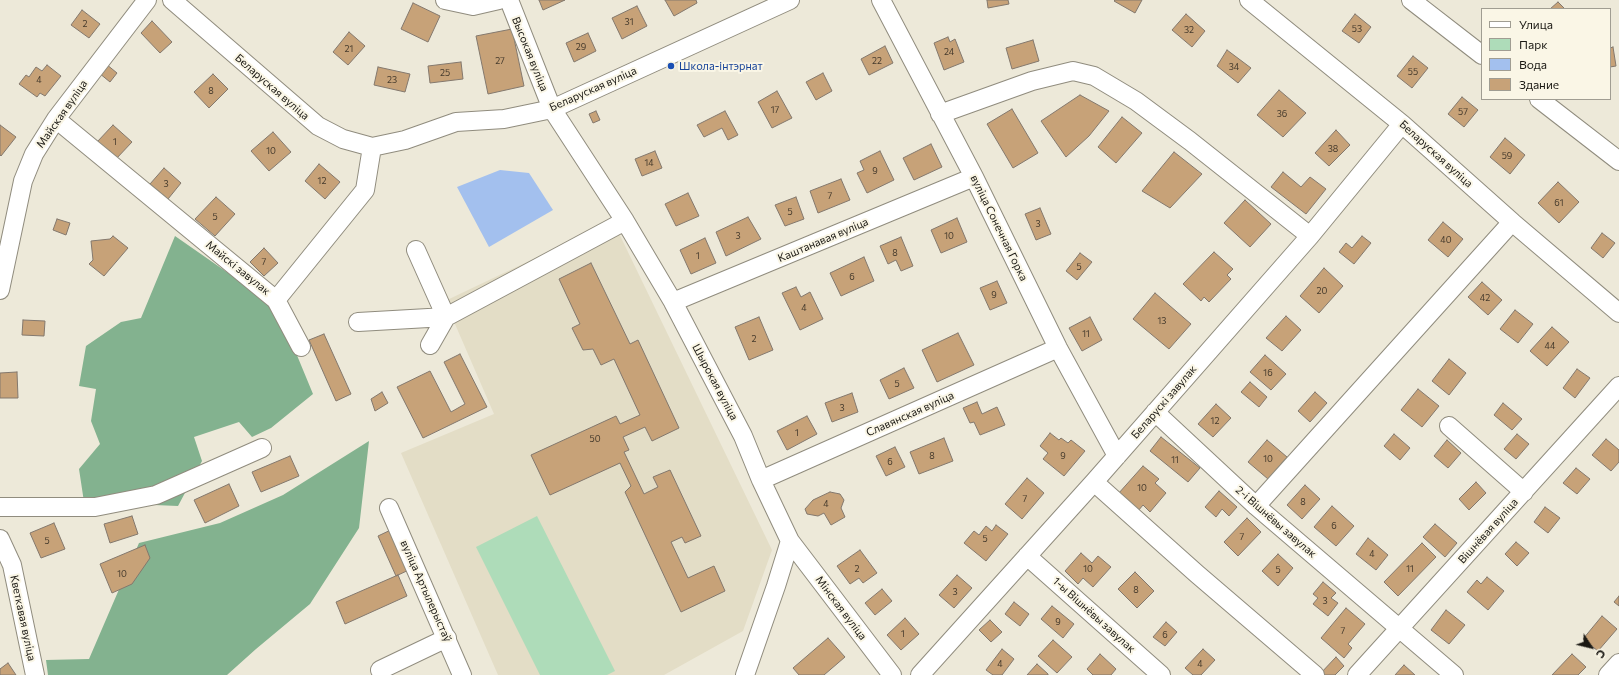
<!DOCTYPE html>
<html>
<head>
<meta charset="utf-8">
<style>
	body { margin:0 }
	#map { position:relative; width:1619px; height:675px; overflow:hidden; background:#ede9d9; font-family:Commissioner,sans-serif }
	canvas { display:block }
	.legend { position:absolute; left:1481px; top:8px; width:130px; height:92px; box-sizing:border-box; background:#faf6e6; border:1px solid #a09d92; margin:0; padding:5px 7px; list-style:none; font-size:12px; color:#1a1813 }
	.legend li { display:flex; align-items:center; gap:8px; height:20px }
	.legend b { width:20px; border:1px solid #a09d92 }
	.north { position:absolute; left:1571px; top:627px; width:40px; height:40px; -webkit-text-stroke:3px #faf6e6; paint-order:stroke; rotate:125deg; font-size:11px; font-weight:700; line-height:16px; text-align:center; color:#1a1813 }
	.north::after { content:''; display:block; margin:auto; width:14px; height:18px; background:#1a1813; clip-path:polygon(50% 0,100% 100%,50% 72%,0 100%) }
</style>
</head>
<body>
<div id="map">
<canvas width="1619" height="675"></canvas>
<ul class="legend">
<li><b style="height:5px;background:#fff"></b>Улица</li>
<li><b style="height:11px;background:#aedcb9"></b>Парк</li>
<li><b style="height:11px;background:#a3c0ee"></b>Вода</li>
<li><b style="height:11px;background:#c7a278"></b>Здание</li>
</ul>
<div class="north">С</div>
</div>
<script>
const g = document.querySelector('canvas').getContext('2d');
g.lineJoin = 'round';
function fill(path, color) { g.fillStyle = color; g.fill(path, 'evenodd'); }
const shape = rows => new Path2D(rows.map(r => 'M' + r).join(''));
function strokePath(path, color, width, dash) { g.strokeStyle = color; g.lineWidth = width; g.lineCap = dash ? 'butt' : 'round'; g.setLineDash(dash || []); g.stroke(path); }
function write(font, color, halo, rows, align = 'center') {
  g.font = font + ' Commissioner,sans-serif'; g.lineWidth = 4; g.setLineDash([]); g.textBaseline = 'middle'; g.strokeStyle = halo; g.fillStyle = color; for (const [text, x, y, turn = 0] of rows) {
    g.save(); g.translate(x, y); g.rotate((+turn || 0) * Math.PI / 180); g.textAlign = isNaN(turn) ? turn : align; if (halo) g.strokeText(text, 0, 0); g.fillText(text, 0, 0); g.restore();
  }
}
fill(shape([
	[613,221,772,550,743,631,664,675,498,675,401,453,494,414,445,301]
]), '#e3ddc6');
fill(shape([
	[537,516,615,671,607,675,540,675,476,547]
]), '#aedcb9');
fill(shape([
	[175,236,277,307,313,394,271,428,252,437,239,422,194,437,202,461,178,506,84,502,79,469,100,444,91,421,96,389,79,386,86,346,121,322,141,318],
	[369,441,359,528,310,604,256,649,227,675,48,675,46,660,89,659,139,543,220,523,283,495]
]), '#83b28f');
fill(shape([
	[500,170,529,173,553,210,489,247,457,187]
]), '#a3c0ee');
const building = shape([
	[539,0,565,0,543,10,539,0],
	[665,0,696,0,697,3,674,16,665,0],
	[987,0,1008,0,1009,4,988,8,987,0],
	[1115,0,1142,0,1135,13,1114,1,1115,0],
	[1558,2,1565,9,1550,9,1558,2],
	[413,3,440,16,428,42,401,29,413,3],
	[637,6,647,26,622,39,612,18,637,6],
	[82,10,100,24,89,38,71,25,82,10],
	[1186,14,1205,31,1192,47,1172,30,1186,14],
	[1355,14,1371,27,1359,43,1342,31,1355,14],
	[152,21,172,42,160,53,141,33,152,21],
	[512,29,524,86,488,94,476,36,512,29],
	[349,32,365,46,348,65,333,52,349,32],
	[588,33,596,51,574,62,566,43,588,33],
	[948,37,950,42,955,39,964,62,944,70,934,43,948,37],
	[1033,40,1039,61,1012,69,1006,48,1033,40],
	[885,46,893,63,869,75,861,59,885,46],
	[1613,47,1616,66,1610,67,1610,48,1613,47],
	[1227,50,1251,68,1238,83,1217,66,1227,50],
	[1413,56,1428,68,1412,88,1397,76,1413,56],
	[461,62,463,79,430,83,428,66,461,62],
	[106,64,117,73,110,82,99,73,106,64],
	[47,65,61,76,45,96,40,93,37,97,19,84,26,75,29,77,36,67,42,71,47,65],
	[378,67,410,74,405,92,374,85,378,67],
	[823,73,832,91,816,100,806,82,823,73],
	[213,74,228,89,209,108,194,92,213,74],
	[1279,90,1306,113,1283,137,1257,115,1279,90],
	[777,91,792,118,772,128,758,102,777,91],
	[1080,95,1109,111,1089,136,1066,157,1041,121,1080,95],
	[1462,97,1478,110,1464,127,1448,114,1462,97],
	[1012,109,1038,153,1013,168,987,124,1012,109],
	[596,111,600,120,593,123,589,114,596,111],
	[725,111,738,135,728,140,722,128,704,137,697,125,725,111],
	[1122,117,1142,133,1116,163,1098,147,1122,117],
	[0,125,16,137,1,156,0,155,0,125],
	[113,125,132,142,116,159,97,142,113,125],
	[1336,130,1350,145,1329,166,1315,153,1336,130],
	[273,132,291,152,269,171,251,151,273,132],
	[1505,138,1525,155,1510,174,1490,157,1505,138],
	[931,144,942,167,914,180,903,158,931,144],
	[655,151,662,168,642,176,635,159,655,151],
	[880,151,894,180,867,193,857,173,864,170,860,161,880,151],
	[1174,152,1202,174,1170,208,1142,191,1174,152],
	[319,164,340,182,325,199,305,181,319,164],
	[164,168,181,183,168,199,150,184,164,168],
	[1283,172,1301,187,1310,177,1326,189,1306,214,1271,187,1283,172],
	[841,179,850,200,818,213,810,191,841,179],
	[1558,182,1579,202,1559,223,1538,203,1558,182],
	[688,193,699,216,676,226,665,204,688,193],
	[216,197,235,214,215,236,195,219,216,197],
	[796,197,804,219,785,226,775,205,796,197],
	[1245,200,1271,224,1250,247,1224,223,1245,200],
	[1040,208,1051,234,1036,240,1025,214,1040,208],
	[748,217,761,239,726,256,716,232,748,217],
	[957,218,967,242,941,253,931,230,957,218],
	[57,219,70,223,66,235,53,230,57,219],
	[1443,222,1463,239,1448,257,1428,240,1443,222],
	[1602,233,1615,243,1603,258,1591,248,1602,233],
	[113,236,128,248,104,276,89,264,93,260,91,241,110,239,113,236],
	[1362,236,1371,243,1354,264,1339,252,1346,243,1352,248,1362,236],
	[901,237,913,266,901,271,896,260,888,264,880,246,901,237],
	[705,238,716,263,691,274,680,250,705,238],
	[264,248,278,263,264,276,250,262,264,248],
	[1214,252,1233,269,1227,275,1231,279,1209,302,1204,297,1201,301,1183,284,1214,252],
	[1080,253,1092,262,1077,280,1066,271,1080,253],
	[864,257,874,281,841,296,830,273,864,257],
	[591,263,630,344,638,340,679,428,652,441,645,427,623,437,629,450,624,452,644,494,658,487,653,477,670,470,701,536,685,543,682,537,671,542,688,578,714,566,725,591,681,612,625,492,631,486,620,463,550,495,531,455,616,416,620,424,640,415,614,359,601,365,593,349,583,350,572,328,580,324,559,279,591,263],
	[1324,268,1343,286,1319,313,1300,296,1324,268],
	[997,281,1007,303,990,310,980,288,997,281],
	[1482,282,1502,300,1488,315,1468,297,1482,282],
	[796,287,801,297,810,292,823,319,800,330,782,293,796,287],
	[1155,293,1191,324,1169,349,1133,319,1155,293],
	[1515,310,1533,324,1518,343,1500,329,1515,310],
	[1286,316,1301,330,1282,351,1266,338,1286,316],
	[759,317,773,350,749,360,735,327,759,317],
	[1090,317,1102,340,1082,351,1069,328,1090,317],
	[23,320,45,321,44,336,22,335,23,320],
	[1552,327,1569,342,1547,366,1530,351,1552,327],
	[958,333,974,365,937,382,922,350,958,333],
	[324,334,351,394,336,401,309,340,324,334],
	[460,354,487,407,423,438,397,387,430,371,451,412,465,404,444,362,460,354],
	[1265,355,1286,374,1271,390,1250,372,1265,355],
	[1449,359,1466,373,1449,395,1432,381,1449,359],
	[904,368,914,388,889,399,880,380,904,368],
	[1577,369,1590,378,1575,398,1563,388,1577,369],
	[17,372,18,398,0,398,0,373,17,372],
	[1250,382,1267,397,1259,407,1241,392,1250,382],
	[1418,389,1439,406,1422,427,1401,410,1418,389],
	[382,392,388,403,375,411,371,399,382,392],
	[1315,392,1327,403,1310,422,1298,411,1315,392],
	[852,393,858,412,832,422,825,403,852,393],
	[977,402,982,414,997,407,1005,425,980,435,974,422,970,423,963,408,977,402],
	[1503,403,1522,419,1512,430,1494,415,1503,403],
	[1216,404,1231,418,1213,437,1198,424,1216,404],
	[807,416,817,434,787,450,777,431,807,416],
	[1050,433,1059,440,1061,438,1068,443,1071,440,1085,451,1064,476,1043,459,1048,453,1040,446,1050,433],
	[1394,434,1410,448,1400,460,1384,446,1394,434],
	[1517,434,1529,444,1516,459,1504,449,1517,434],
	[1161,437,1200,468,1188,482,1150,451,1161,437],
	[944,438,953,461,919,474,910,452,944,438],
	[1606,439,1619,450,1619,462,1611,471,1592,455,1606,439],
	[1267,440,1287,457,1268,479,1248,462,1267,440],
	[1447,440,1461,453,1448,468,1434,456,1447,440],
	[895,447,905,467,886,476,876,456,895,447],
	[290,456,299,476,261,492,252,472,290,456],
	[1143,466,1159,479,1155,483,1166,493,1150,512,1143,505,1138,511,1118,494,1143,466],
	[1576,468,1590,479,1577,494,1563,483,1576,468],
	[1027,478,1044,493,1022,519,1005,504,1027,478],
	[1476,482,1486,493,1469,510,1459,499,1476,482],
	[229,484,239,506,205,523,194,500,229,484],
	[1305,485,1320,499,1302,519,1287,505,1305,485],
	[1219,491,1237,507,1229,516,1222,509,1216,517,1205,507,1219,491],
	[830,492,840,494,844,500,841,508,845,517,831,525,824,513,818,516,807,514,805,509,813,500,830,492],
	[1332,506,1354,526,1336,546,1314,527,1332,506],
	[1545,507,1560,518,1548,533,1534,522,1545,507],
	[132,516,138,534,110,543,104,524,132,516],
	[1247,518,1261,532,1238,556,1224,542,1247,518],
	[54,523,65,549,41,558,30,533,54,523],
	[1435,524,1457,543,1445,557,1423,537,1435,524],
	[996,525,1008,534,986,561,964,543,974,531,979,535,986,526,992,531,996,525],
	[395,528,413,568,396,576,378,536,395,528],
	[1368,538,1388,555,1376,570,1356,554,1368,538],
	[1516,542,1529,553,1517,566,1505,554,1516,542],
	[1422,543,1436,557,1398,596,1384,582,1422,543],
	[145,545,150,558,132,584,112,593,100,564,145,545],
	[860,550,877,573,863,583,859,578,850,584,837,566,860,550],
	[1081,553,1092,563,1098,556,1111,567,1093,587,1083,578,1078,584,1065,571,1081,553],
	[1278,554,1293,568,1278,586,1262,571,1278,554],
	[1135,572,1154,591,1137,608,1118,589,1135,572],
	[398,575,407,596,345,624,336,602,398,575],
	[957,575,972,588,954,608,939,595,957,575],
	[1487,577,1504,591,1488,610,1467,592,1477,580,1481,584,1487,577],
	[1323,582,1336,593,1331,598,1338,603,1328,616,1313,604,1318,598,1313,594,1323,582],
	[882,589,892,601,875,615,865,603,882,589],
	[1619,596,1619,606,1614,602,1619,596],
	[1014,602,1029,614,1020,626,1005,614,1014,602],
	[1052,606,1074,624,1063,638,1041,619,1052,606],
	[1346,608,1365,624,1348,644,1352,648,1344,658,1321,638,1346,608],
	[1446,610,1465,625,1449,644,1431,630,1446,610],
	[1602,616,1617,629,1598,651,1583,639,1602,616],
	[905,618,919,634,901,650,887,635,905,618],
	[990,620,1002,632,991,642,979,630,990,620],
	[1166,622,1177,632,1165,646,1153,637,1166,622],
	[828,638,845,657,824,675,799,675,793,668,828,638],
	[1053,640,1072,657,1057,673,1038,656,1053,640],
	[1002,649,1014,659,1002,675,993,675,986,670,1002,649],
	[1203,649,1215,660,1201,675,1193,675,1185,668,1203,649],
	[1100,654,1116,669,1111,675,1093,675,1087,669,1100,654],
	[1572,654,1586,667,1578,675,1552,675,1572,654],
	[1336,657,1344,666,1335,675,1321,675,1320,674,1336,657],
	[8,663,16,675,0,675,0,669,8,663],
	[1037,664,1048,674,1048,675,1027,675,1037,664],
	[1404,665,1415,675,1395,675,1404,665]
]);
fill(building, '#c7a278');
strokePath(building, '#83786d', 1);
const minor = shape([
	[172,0,318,126,343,139,372,147,405,140,456,122,504,119,552,109,790,0],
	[445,0,473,6,499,0],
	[509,0,552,109,625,221,673,302,743,436,761,480,790,541,776,586,745,675],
	[881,0,974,177,1058,348,1117,456],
	[1249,0,1402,124,1512,222,1619,313],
	[1411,0,1482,55],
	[1539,99,1619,161],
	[940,114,1032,81,1073,71,1094,76,1136,101,1190,141,1310,236],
	[56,119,276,300,365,190,372,147],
	[416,250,446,317,430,345],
	[0,290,23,181,34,154,56,119,147,0],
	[276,300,301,347],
	[673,302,974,177],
	[358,322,446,317,625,221],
	[1155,412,1256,506,1454,675],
	[1449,426,1524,492],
	[761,480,1058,348],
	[1094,482,1197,574,1315,675],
	[1256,506,1512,222],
	[0,507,95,507,156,495,262,448],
	[389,508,462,675],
	[0,539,12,565,35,675],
	[790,541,892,675],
	[1027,556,1161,675],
	[380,670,447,638],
	[920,675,1094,482,1310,236,1402,124],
	[1357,675,1619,386],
	[1608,675,1619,663]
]);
strokePath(minor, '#908c7e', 20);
strokePath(minor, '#fff', 18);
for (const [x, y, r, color] of [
	[671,66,4,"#1a4fb4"]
]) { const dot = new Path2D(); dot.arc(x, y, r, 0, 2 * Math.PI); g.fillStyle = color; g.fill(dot); strokePath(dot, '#faf6e6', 1.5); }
write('9px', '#453a2c', null, [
	["31",629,22],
	["2",85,24],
	["53",1357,29],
	["32",1189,30],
	["29",581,47],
	["21",349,49],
	["24",949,52],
	["27",500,61],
	["22",877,61],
	["34",1234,67],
	["55",1413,72],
	["25",445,73],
	["4",39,80],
	["23",392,80],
	["8",211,91],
	["17",775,110],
	["57",1463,112],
	["36",1282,114],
	["1",115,142],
	["38",1333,149],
	["10",271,151],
	["59",1507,156],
	["14",649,163],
	["9",875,171],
	["12",322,181],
	["3",166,184],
	["7",830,196],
	["61",1559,203],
	["5",790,212],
	["5",215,217],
	["3",1038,224],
	["3",738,236],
	["10",949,236],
	["40",1446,240],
	["8",895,253],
	["1",698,256],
	["7",264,262],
	["5",1079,267],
	["6",852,277],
	["20",1322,291],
	["9",994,295],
	["42",1485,298],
	["4",804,308],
	["13",1162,321],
	["11",1086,334],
	["2",754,339],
	["44",1550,346],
	["16",1268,373],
	["5",897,384],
	["3",842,408],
	["12",1215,421],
	["1",797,433],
	["50",595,439],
	["8",932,456],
	["9",1063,456],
	["10",1268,459],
	["11",1175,460],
	["6",890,462],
	["10",1142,488],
	["7",1025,499],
	["8",1303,502],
	["4",826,504],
	["6",1334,526],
	["7",1242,537],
	["5",985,539],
	["5",47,541],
	["4",1372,554],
	["2",857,569],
	["10",1088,569],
	["11",1410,569],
	["5",1278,570],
	["10",122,574],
	["8",1136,590],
	["3",955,592],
	["3",1325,601],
	["9",1058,622],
	["7",1343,631],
	["1",903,634],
	["6",1165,635],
	["4",1000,664],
	["4",1200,664]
]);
write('11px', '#1a1813', '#faf6e6', [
	["Высокая вуліца",530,54,68],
	["Беларуская вуліца",272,87,41],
	["Беларуская вуліца",593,89,-24],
	["Майская вуліца",62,114,-55],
	["Беларуская вуліца",1436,154,42],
	["вуліца Сонечная Горка",999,228,64],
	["Каштанавая вуліца",823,240,-23],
	["Майскі завулак",238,268,39],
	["Шырокая вуліца",715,382,62],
	["Беларускі завулак",1164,402,-49],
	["Славянская вуліца",910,414,-24],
	["2-і Вішнёвы завулак",1276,522,41],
	["Вішнёвая вуліца",1488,531,-48],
	["вуліца Артылерыстаў",426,591,66],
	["Мінская вуліца",841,608,53],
	["1-ы Вішнёвы завулак",1094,615,42],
	["Кветкавая вуліца",23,618,78]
]);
write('11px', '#164399', '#faf6e6', [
	["Школа-інтэрнат",679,66]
], 'left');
</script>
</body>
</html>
